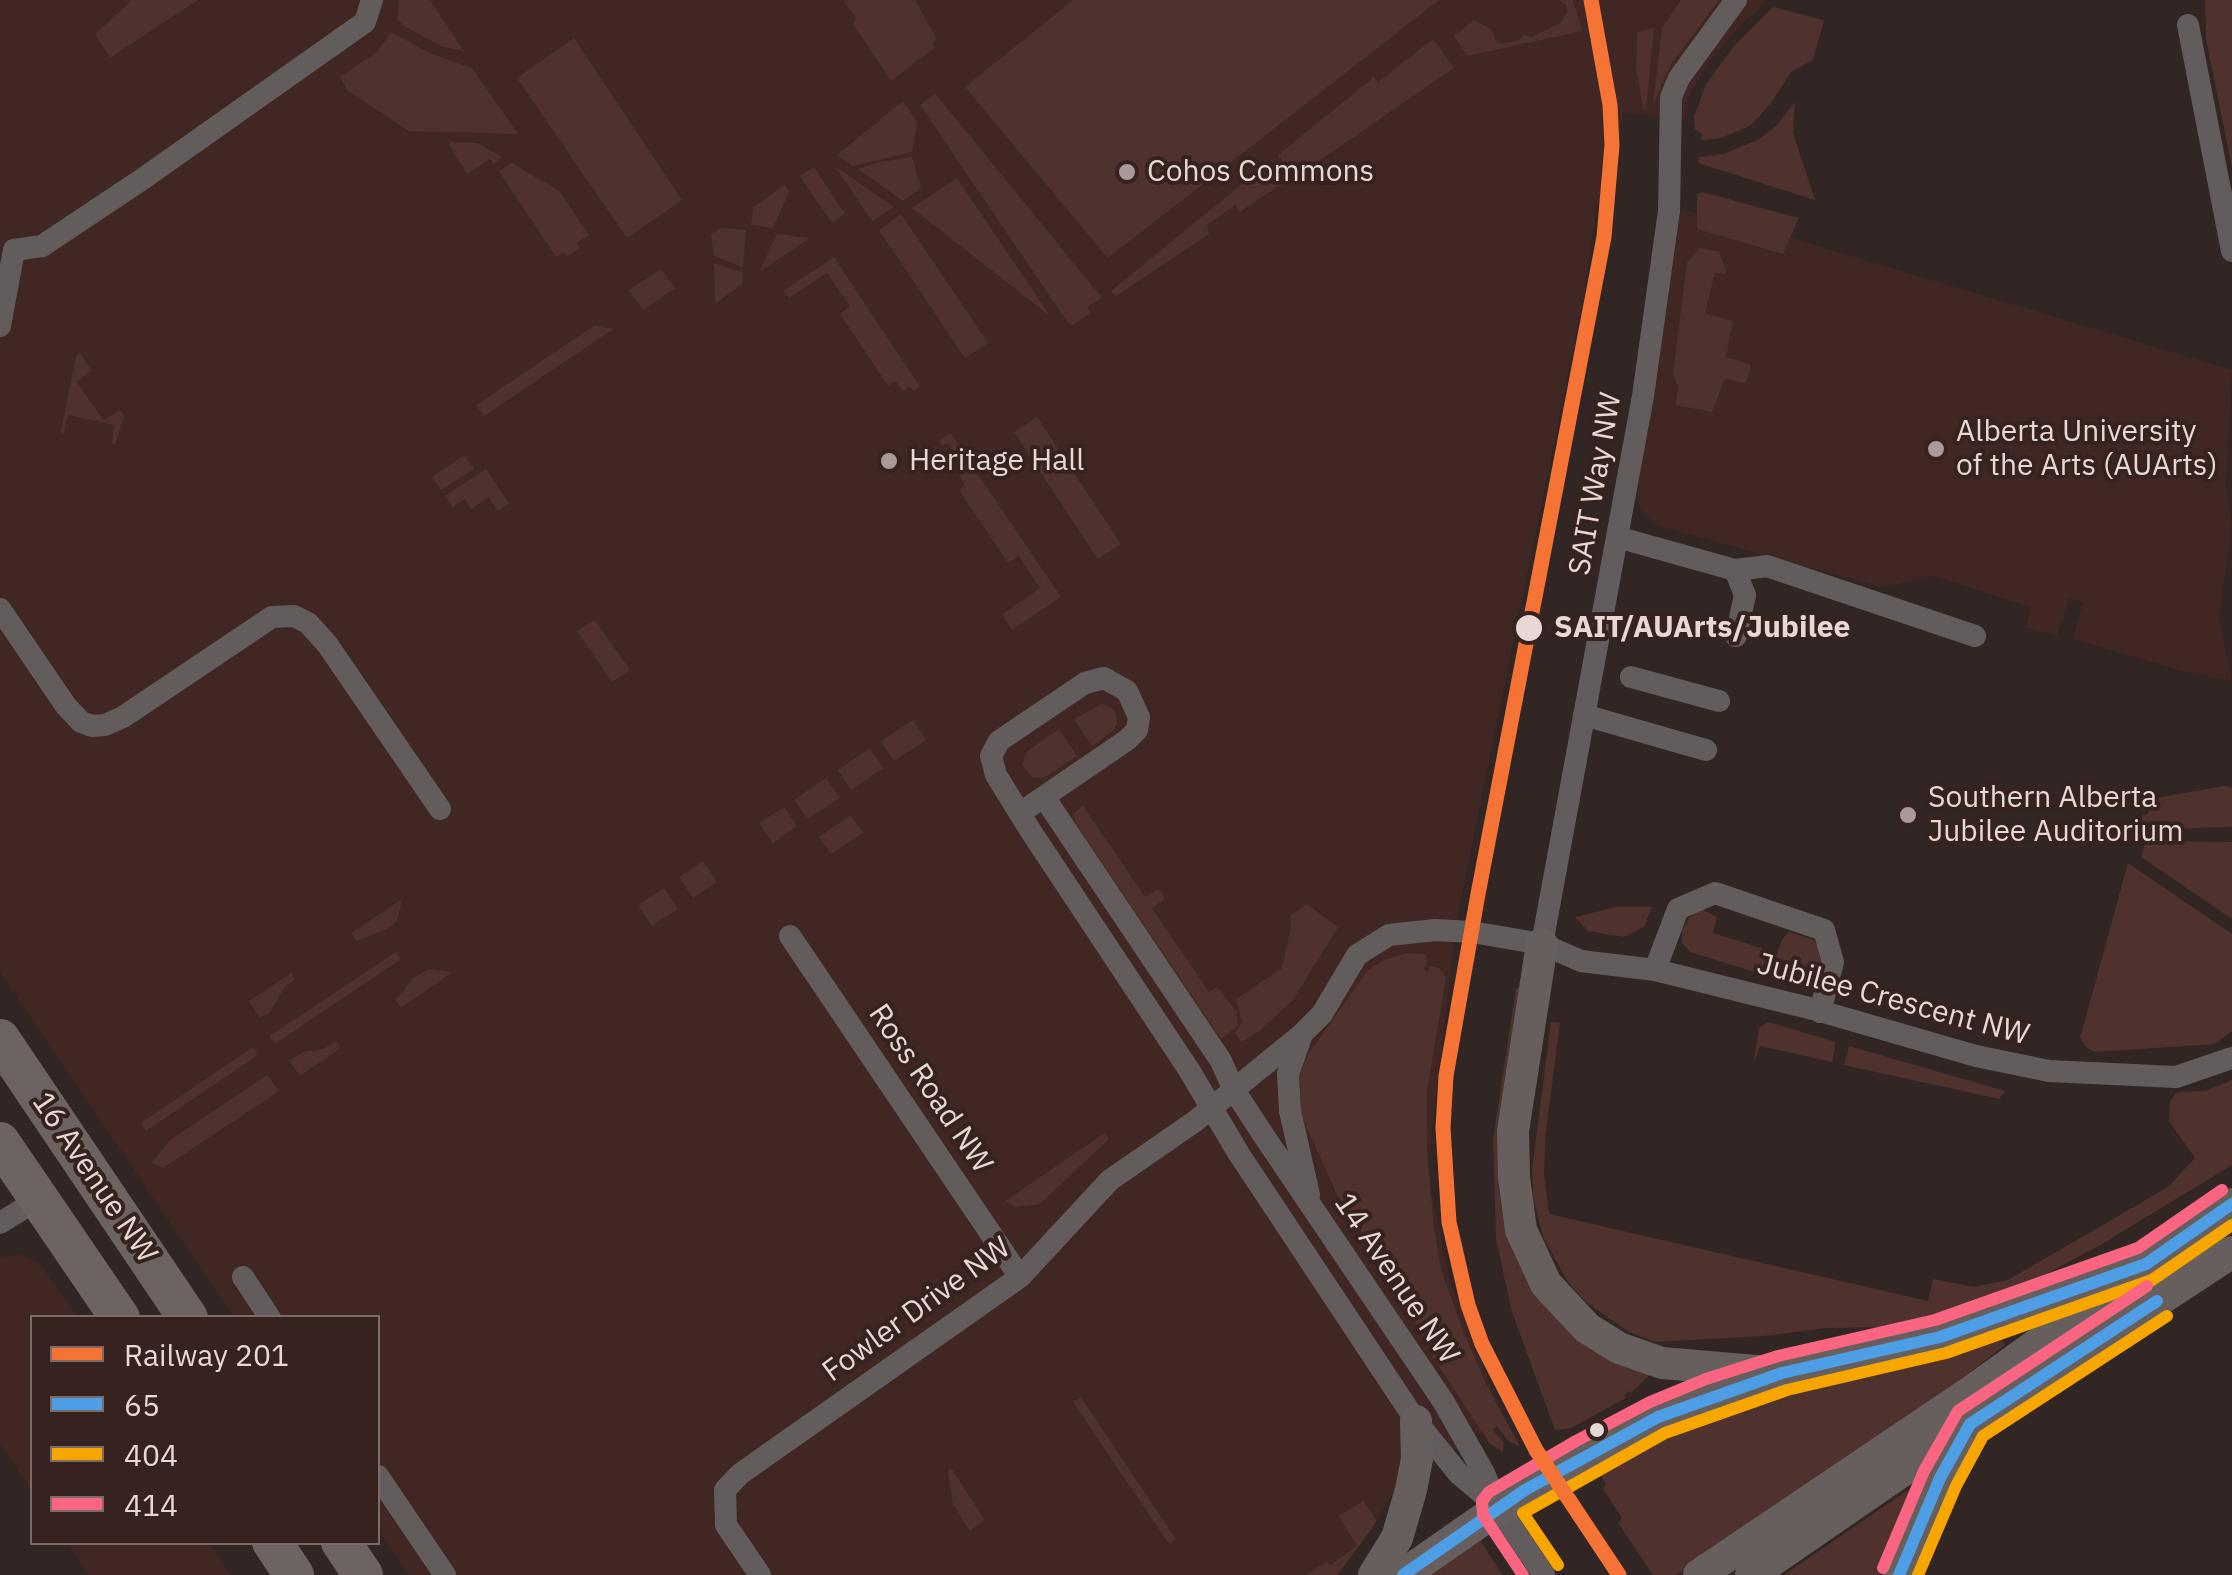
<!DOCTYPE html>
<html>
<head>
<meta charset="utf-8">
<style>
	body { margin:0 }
	#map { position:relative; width:2232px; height:1575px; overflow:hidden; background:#312624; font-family:"IBM Plex Sans",sans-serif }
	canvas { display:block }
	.legend { position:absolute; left:30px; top:1315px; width:350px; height:230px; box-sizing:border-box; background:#36221f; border:2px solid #7d6b68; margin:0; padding:12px 18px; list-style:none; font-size:30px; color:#e7d8d6 }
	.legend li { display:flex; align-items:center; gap:20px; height:50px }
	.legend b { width:50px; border:2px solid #7d6b68 }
</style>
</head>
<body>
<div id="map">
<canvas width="2232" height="1575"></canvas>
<ul class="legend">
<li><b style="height:12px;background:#f57335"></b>Railway 201</li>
<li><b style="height:12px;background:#4d9ee5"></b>65</li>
<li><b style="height:12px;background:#f7a600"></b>404</li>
<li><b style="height:12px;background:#fa6682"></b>414</li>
</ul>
</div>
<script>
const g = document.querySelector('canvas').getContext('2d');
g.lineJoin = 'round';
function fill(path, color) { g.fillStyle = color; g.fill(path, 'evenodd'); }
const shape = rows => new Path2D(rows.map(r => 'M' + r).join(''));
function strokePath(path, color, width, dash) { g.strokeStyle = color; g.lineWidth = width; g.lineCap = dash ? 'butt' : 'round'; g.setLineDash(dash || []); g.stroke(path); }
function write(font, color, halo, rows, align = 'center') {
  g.font = font + ' "IBM Plex Sans",sans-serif'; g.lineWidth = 8; g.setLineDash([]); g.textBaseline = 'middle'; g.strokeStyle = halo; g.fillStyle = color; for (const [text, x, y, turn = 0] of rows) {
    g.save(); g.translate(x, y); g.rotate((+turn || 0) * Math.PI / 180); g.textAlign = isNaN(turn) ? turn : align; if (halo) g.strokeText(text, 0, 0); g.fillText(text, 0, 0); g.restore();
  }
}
fill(shape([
	[0,0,1764,0,1762,6,1742,23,1703,70,1688,99,1684,120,1624,113,1596,210,1581,311,1457,918,1427,1171,1450,1282,1503,1417,1393,1492,1377,1521,1337,1575,409,1575,378,1529,378,1318,234,1317,0,972],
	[1681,209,1778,234,2232,370,2226,485,2232,526,2219,619,2232,681,2182,671,2073,639,2083,602,2069,598,2057,636,2026,627,2031,607,1933,576,1881,587,1659,526,1641,511,1637,491],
	[21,1254,40,1264,78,1317,32,1318,32,1492,0,1443,0,1259],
	[67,1543,209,1543,231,1575,89,1575]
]), '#402723');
fill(shape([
	[132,0,198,0,110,58,95,34],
	[399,0,430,0,464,51,443,47,404,26,397,19],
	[843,0,915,0,937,39,933,42,934,48,891,81,853,24,856,18],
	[1073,0,1439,0,1108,258,965,87],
	[1559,0,1573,0,1582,31,1467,56,1454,36,1474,20,1491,29,1498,44,1517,41,1525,35,1532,37,1560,23,1567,13,1566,5],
	[1681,0,1719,0,1670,66,1653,104,1662,28],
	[2205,0,2232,0,2232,168,2206,39],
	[1773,7,1824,20,1813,60,1791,72,1771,103,1750,126,1721,138,1701,140,1702,134,1695,129,1694,117,1706,84,1734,46],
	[1654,28,1646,109,1643,109,1636,67,1637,32],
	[391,32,432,54,472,68,518,134,409,131,347,90,340,77,378,51],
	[574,38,682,200,627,238,517,78],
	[1433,39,1454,68,1294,178,1278,155,1374,77,1378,82],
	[935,93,1102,298,1087,307,1091,313,1073,325,1068,323,920,105],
	[903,101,917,122,912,152,853,166,837,155],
	[1795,102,1793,133,1815,200,1698,163,1699,157,1724,154,1759,139,1776,126],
	[450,142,478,143,502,157,494,164,490,159,467,174,449,145],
	[912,157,921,188,903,201,858,169,880,162],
	[1269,162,1283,183,1240,212,1235,205,1207,225,1209,234,1116,296,1111,291],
	[512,163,559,191,589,235,577,243,580,248,567,257,564,252,556,257,499,171],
	[835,166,894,207,872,221],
	[814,167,845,214,832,223,800,176],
	[957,178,1050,316,912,208],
	[785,185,789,192,773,228,751,225,753,207],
	[1702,192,1799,218,1783,254,1697,229,1697,194],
	[901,214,988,343,965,358,879,230],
	[720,228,746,230,743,267,714,256,711,235],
	[777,234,810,238,759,272],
	[1700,248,1719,252,1726,269,1726,274,1715,273,1705,313,1733,321,1726,357,1751,365,1746,383,1725,379,1712,412,1676,405,1678,387,1673,374,1687,263],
	[834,257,920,387,914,391,910,387,903,391,895,381,888,386,840,314,850,306,827,273,789,298,784,290],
	[714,263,743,273,742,284,715,304],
	[661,269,675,288,643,310,629,290],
	[595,325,613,329,484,416,476,405],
	[80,353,91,370,77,382,103,420,120,410,124,416,115,445,112,444,114,425,68,415,64,434,61,432,76,356],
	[1037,417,1121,544,1098,559,1014,432],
	[950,433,1061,597,1012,630,1002,614,1040,588,1019,556,1008,563,959,490,965,485,959,475,966,469,949,443,942,446,939,440],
	[464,455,474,469,441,490,432,477],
	[486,469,509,504,498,511,489,497,471,509,465,499,453,507,445,496],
	[595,620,630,670,612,682,577,631],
	[1102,704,1115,710,1117,723,1113,731,1092,746,1074,719],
	[913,720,926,740,894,761,881,741],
	[1059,729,1077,756,1044,778,1031,777,1023,765,1026,752],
	[870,748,883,768,851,790,838,770],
	[826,778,840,798,808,819,794,800],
	[2224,786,2232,788,2232,827,2138,830,2143,815,2148,814,2149,803,2161,797],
	[1083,806,1145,897,1158,889,1163,893,1164,900,1152,908,1209,992,1217,987,1237,1012,1238,1026,1221,1039,1076,824,1073,814],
	[784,807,797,826,773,843,759,823],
	[851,815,863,833,831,854,819,837],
	[2146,841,2232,842,2232,919,2141,857],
	[703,861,717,882,693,898,679,877],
	[2128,863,2232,934,2232,1031,2215,1044,2095,1052,2086,1047,2080,1038],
	[664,888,678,909,652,926,638,905],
	[402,899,398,918,391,927,356,941,351,933],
	[1307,904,1338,927,1293,1000,1258,1032,1241,1042,1235,1033,1242,1022,1236,999,1282,968,1291,928,1290,916],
	[1616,907,1652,907,1644,927,1624,937,1588,931,1575,917],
	[1701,909,1717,917,1713,933,1777,953,1783,938,1789,932,1814,940,1821,950,1824,966,1821,976,1807,984,1794,984,1690,952,1682,943,1682,930,1690,917],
	[396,952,401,959,275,1044,269,1036],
	[1407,953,1425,954,1427,958,1424,970,1428,972,1430,966,1439,968,1446,977,1427,1091,1427,1149,1434,1228,1441,1269,1463,1331,1487,1386,1520,1446,1509,1442,1497,1426,1493,1430,1504,1443,1503,1452,1489,1443,1431,1354,1397,1284,1337,1195,1301,1114,1300,1074,1309,1053,1368,970,1384,960],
	[429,969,452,972,401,1008,396,1000,413,978],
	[291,973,295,979,284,988,270,1012,260,1018,249,1001],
	[1516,988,1526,990,1498,1185,1504,1225,1530,1285,1651,1374,1631,1393,1629,1391,1624,1396,1626,1398,1571,1428,1555,1430,1512,1312,1496,1239,1493,1140],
	[1551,1022,1560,1023,1546,1131,1544,1173,1549,1214,1928,1301,1933,1279,1974,1287,2008,1280,2168,1187,2195,1158,2169,1121,2170,1102,2177,1092,2206,1091,2232,1080,2232,1165,2097,1247,2029,1283,1939,1315,1893,1327,1826,1328,1764,1336,1655,1342,1629,1332,1586,1302,1568,1282,1543,1237,1533,1197,1532,1169],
	[1768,1022,1836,1042,1832,1062,1760,1046,1753,1065,1759,1028],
	[336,1041,341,1048,300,1076,289,1060,304,1052,324,1049],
	[1849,1046,2005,1091,1999,1099,1844,1065],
	[253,1047,258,1055,146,1131,141,1123],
	[267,1075,279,1091,163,1168,151,1163,169,1141],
	[1105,1133,1109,1139,1040,1204,1015,1207,1005,1201],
	[2000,1337,2005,1345,1959,1381,1697,1564,1675,1575,1653,1575,1618,1523,1622,1518,1603,1489,1606,1484,1596,1467,1670,1428,1773,1392,1939,1355],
	[1081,1397,1176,1539,1169,1544,1073,1402],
	[951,1468,985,1520,970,1531,953,1504,948,1470],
	[1918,1483,1923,1486,1885,1575,1784,1575],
	[1363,1501,1377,1521,1356,1550,1337,1575,1306,1575,1328,1561,1330,1565,1357,1546,1339,1516],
	[1480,1541,1503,1575,1426,1575]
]), '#4f312d');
strokePath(shape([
	[2188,25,2232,251],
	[0,326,14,250,42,246,144,178,365,22,372,0],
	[1617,537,1735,570,1745,595,1736,636],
	[1735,570,1767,566,1975,636],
	[0,609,66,706,81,722,92,726,105,725,123,717,272,617,294,616,308,623,327,644,440,809],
	[1631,677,1719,701],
	[1584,715,1706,750],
	[1044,797,1221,1061,1234,1090,1264,1136,1443,1401,1484,1473,1498,1507,1544,1575],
	[1020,813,1127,740,1137,730,1139,717,1127,691,1104,678,1085,683,999,741,991,756,996,775,1030,830,1189,1070,1239,1154,1416,1421,1459,1474,1498,1507],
	[790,936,1020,1277],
	[1542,944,1581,961,1655,970,1813,1009,1976,1056,2049,1071,2176,1077,2232,1058],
	[1655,970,1678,909,1715,893,1824,930,1833,962,1820,1012],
	[1301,1037,1288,1074,1290,1111,1309,1195],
	[0,1223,39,1199],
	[243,1277,270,1318],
	[378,1476,445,1575],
	[760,1575,726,1525,725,1490,740,1474,1020,1277,1110,1180,1194,1122,1301,1035,1322,1014,1357,955,1389,935,1435,930,1472,932,1542,944,1643,396,1669,211,1671,97,1679,78,1736,0]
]), '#625d5c', 22);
strokePath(shape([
	[1542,944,1513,1131,1514,1178,1521,1230,1546,1284,1587,1328,1619,1348,1662,1363,1767,1372],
	[1374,1575,1397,1538,1411,1490,1417,1459,1416,1421],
	[1403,1575,1525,1490,1658,1417,1782,1373,1940,1337,2146,1264],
	[1699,1575,1972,1391,2232,1204],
	[1751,1575,1970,1424,2232,1252],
	[1899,1575,1940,1478,1965,1432]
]), '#665f5e', 32);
strokePath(shape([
	[0,1039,188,1318],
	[0,1142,120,1318],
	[272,1542,294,1575],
	[341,1542,363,1575]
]), '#6c6362', 40);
strokePath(shape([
	[1403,1575,1525,1490,1658,1417,1782,1373,1940,1337,2146,1264,2232,1204],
	[1899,1575,1940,1478,1970,1424,2157,1301]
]), '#4d9ee5', 12);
strokePath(shape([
	[1558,1565,1523,1513,1665,1433,1787,1390,1946,1353,2152,1280,2232,1225],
	[1918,1575,1956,1486,1983,1436,2167,1316]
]), '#f7a600', 12);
strokePath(shape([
	[1883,1568,1924,1471,1958,1411,2147,1286],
	[1523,1575,1483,1515,1482,1501,1489,1492,1576,1441,1650,1402,1706,1379,1778,1356,1935,1320,2138,1248,2222,1190]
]), '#fa6682', 12);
strokePath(shape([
	[1591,0,1610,105,1612,145,1604,237,1478,894,1446,1076,1443,1128,1449,1222,1468,1305,1482,1344,1536,1450,1619,1575]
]), '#f57335', 15);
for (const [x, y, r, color] of [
	[1127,172,10,"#a79a98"],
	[1936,449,10,"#a79a98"],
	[889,461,10,"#a79a98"],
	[1529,628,15,"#e7d8d6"],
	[1908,815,10,"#a79a98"],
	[1597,1430,9,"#e7d8d6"]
]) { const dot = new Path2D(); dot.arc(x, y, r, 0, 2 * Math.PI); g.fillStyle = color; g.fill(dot); strokePath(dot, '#36221f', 4); }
write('30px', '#e7d8d6', '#36221f', [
	["Cohos Commons",1147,172],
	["Alberta University",1956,432],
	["of the Arts (AUArts)",1956,466],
	["Heritage Hall",909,461],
	["Southern Alberta",1928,798],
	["Jubilee Auditorium",1928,832]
], 'left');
write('30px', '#e7d8d6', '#36221f', [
	["SAIT Way NW",1596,484,-80],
	["Jubilee Crescent NW",1893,1000,15],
	["Ross Road NW",930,1089,56],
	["16 Avenue NW",94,1178,56],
	["14 Avenue NW",1396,1279,56],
	["Fowler Drive NW",917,1310,-36]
]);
write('bold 30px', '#e7d8d6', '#36221f', [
	["SAIT/AUArts/Jubilee",1554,628]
], 'left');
</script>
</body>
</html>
